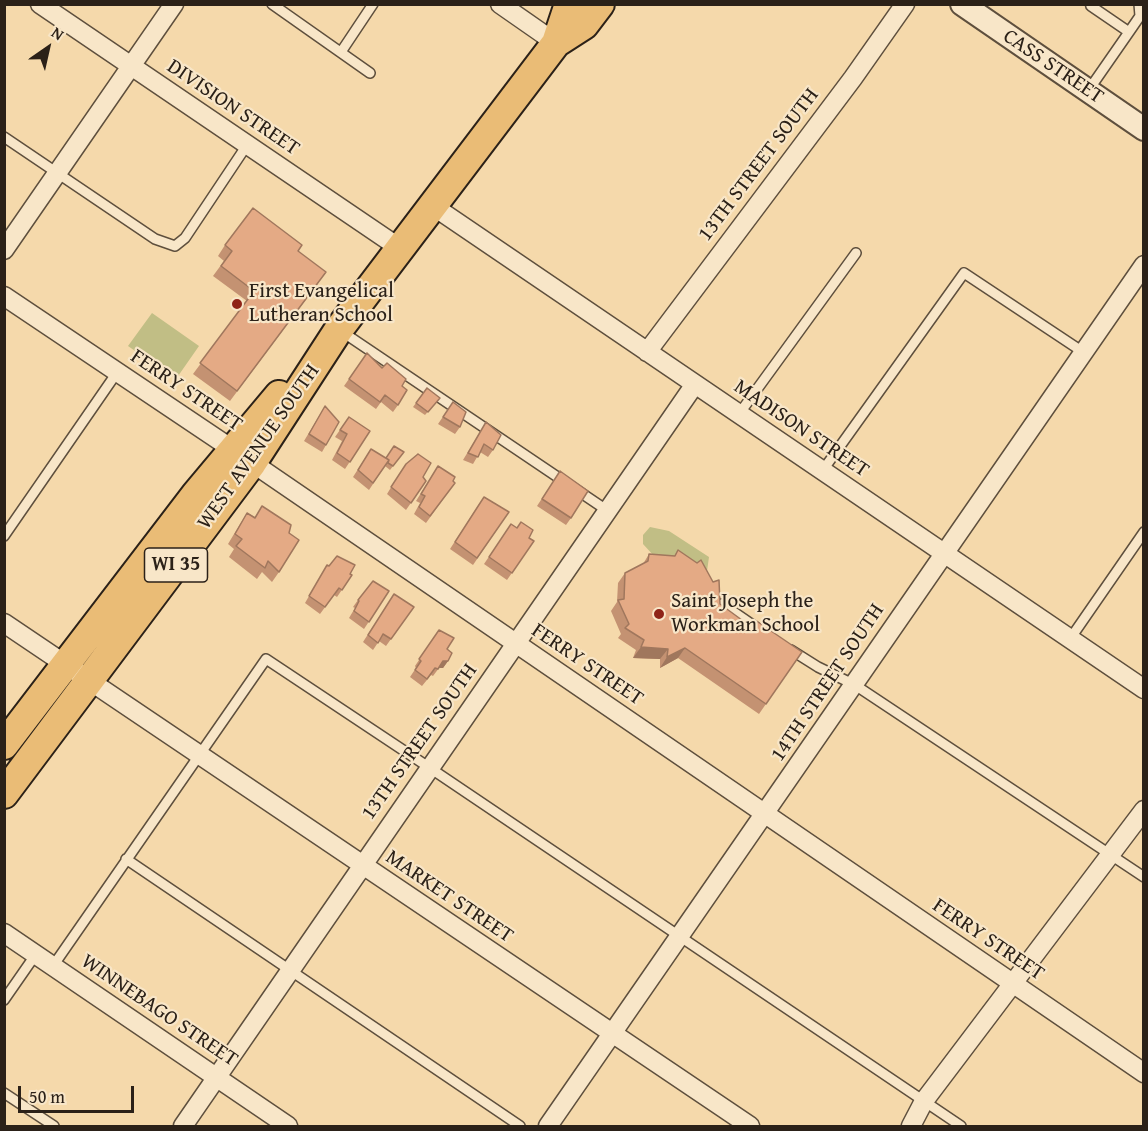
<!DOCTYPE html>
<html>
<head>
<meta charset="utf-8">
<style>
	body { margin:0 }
	#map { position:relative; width:1148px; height:1131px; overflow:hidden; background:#f5d9ab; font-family:"Gentium Book Plus",serif }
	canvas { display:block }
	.frame { position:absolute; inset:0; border:6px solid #2b2118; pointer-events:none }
	.north { position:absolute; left:18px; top:18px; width:60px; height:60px; -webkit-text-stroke:4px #f8e6c8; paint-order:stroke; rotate:34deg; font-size:16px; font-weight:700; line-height:24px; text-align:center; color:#2b2118 }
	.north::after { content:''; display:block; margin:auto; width:21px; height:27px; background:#2b2118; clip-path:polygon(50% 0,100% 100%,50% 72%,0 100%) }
	.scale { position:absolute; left:18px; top:1086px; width:116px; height:27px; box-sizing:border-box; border:3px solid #2b2118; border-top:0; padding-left:8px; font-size:18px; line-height:21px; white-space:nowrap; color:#2b2118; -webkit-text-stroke:4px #f8e6c8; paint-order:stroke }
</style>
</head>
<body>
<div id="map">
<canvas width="1148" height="1131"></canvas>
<div class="frame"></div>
<div class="north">N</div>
<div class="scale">50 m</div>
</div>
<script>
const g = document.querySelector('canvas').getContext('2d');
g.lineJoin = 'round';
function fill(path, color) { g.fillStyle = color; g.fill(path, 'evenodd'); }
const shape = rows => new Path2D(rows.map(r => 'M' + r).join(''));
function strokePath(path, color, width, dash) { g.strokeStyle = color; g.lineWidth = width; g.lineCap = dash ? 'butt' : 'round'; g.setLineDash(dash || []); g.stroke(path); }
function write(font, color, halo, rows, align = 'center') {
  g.font = font + ' "Gentium Book Plus",serif'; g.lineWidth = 4.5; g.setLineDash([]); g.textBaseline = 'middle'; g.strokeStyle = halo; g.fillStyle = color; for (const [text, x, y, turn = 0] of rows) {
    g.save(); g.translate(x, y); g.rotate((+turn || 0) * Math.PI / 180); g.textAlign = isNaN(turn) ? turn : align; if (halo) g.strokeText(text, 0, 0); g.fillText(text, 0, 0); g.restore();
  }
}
fill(shape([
	[152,313,199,346,176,379,128,346],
	[650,527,669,531,709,557,707,571,654,556,643,544,643,535]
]), '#c1be85');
const service = shape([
	[272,4,370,73],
	[1129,32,1140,16,1139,4],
	[341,52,373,4],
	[1088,91,1129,32,1091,6,1092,4],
	[4,137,155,239,175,246,185,238,247,145],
	[341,331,608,511],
	[739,414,856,253],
	[823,470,964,273,1083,352],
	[4,536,118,371],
	[722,604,757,628],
	[1070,639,1144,532],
	[791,650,818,667,855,685,1144,877],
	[126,859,520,1126],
	[53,966,266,659,430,768,961,1126],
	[4,1000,36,954],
	[4,1093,54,1126]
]);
const minor = shape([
	[40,4,401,249],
	[500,4,556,43],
	[433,206,1144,689],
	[4,250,174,4],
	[4,296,232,449,1144,1073],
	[647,352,853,78,905,4],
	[4,623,750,1126],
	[4,933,288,1126],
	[183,1126,695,384],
	[548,1126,1144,265],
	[911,1126,924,1101,1144,810]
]);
const tertiary = shape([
	[962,4,1144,129]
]);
const primary = shape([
	[556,43,584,25,600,4],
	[4,745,196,494,279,395],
	[4,794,252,463,339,329,556,43,567,10,571,4]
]);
strokePath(service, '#5e4f3d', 12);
strokePath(minor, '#5e4f3d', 21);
strokePath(tertiary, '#5e4f3d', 26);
strokePath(primary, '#2b2118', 32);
strokePath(service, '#f8e6c8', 9);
strokePath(minor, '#f8e6c8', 18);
strokePath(tertiary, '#f8e6c8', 22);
strokePath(primary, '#eabc76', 28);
fill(shape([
	[225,245,298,251,319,282,230,401,193,374,247,301,213,276,224,261,218,256],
	[367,353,402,386,398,405,393,412,381,402,376,409,344,386],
	[427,388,440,398,425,415,413,407],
	[453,402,460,427,455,434,438,424],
	[325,406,326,445,322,452,304,441],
	[349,417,370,431,345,469,332,460,342,441,335,437],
	[486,422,493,450,488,457,480,452,473,464,463,460],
	[371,449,386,458,404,452,390,470,385,466,369,490,353,477],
	[438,466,455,483,426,523,414,514,420,503,416,501],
	[401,471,423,477,426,481,406,510,387,494],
	[560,471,571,518,566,525,537,506],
	[479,504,509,512,473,565,450,549],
	[262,506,279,572,272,582,262,572,257,579,229,557,234,549,228,544,240,524,247,513,255,517],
	[511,524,534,541,507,580,484,564],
	[678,550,720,604,746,623,802,652,759,714,678,658,660,668,660,659,633,658,636,650,618,638,621,634,611,611,617,602,618,583,625,573,643,564,649,554,674,556],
	[327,565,352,575,337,597,334,595,320,614,305,603],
	[389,591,364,629,349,618,355,608,353,607,358,600],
	[394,594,414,607,386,646,379,641,373,650,363,642],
	[439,630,447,649,448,661,443,668,439,668,433,676,431,675,422,686,410,677,416,668,415,666]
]), '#c49272');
fill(shape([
	[641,647,668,649,660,659,633,658],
	[685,648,678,658,660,668,667,657],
	[443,661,448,661,443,668,438,668]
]), '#a0775d');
const building = shape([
	[253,208,302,245,298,251,326,272,237,391,200,363,254,291,221,266,232,251,225,245,253,208],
	[367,353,382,368,387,363,406,379,402,386,407,390,398,405,385,395,380,402,349,379,367,353],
	[427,388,440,398,428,412,416,403,427,388],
	[453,402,466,412,460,427,443,417,453,402],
	[325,406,339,422,326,445,309,434,325,406],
	[349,417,370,431,350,462,337,453,347,434,340,430,349,417],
	[486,422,501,435,493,450,484,444,478,457,468,453,486,422],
	[394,446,404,452,393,466,388,463,389,460,386,458,394,446],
	[371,449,389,460,373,483,358,470,371,449],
	[418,454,431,463,423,477,426,481,411,503,391,487,406,464,418,454],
	[438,466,455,477,453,481,455,483,430,516,419,507,425,496,421,494,438,466],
	[560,471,588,491,571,518,542,499,560,471],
	[484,497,509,512,477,558,455,542,484,497],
	[262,506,291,525,289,533,299,540,279,572,268,561,265,568,236,546,242,539,235,534,247,513,255,518,262,506],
	[521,522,533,530,529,538,534,541,512,573,489,557,511,524,517,528,521,522],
	[678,550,697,563,701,560,713,582,719,580,720,604,746,623,755,620,802,652,766,704,685,648,667,657,668,649,641,647,644,640,625,628,629,624,618,600,624,599,625,573,648,561,649,554,675,556,678,550],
	[337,556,355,565,350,574,352,575,342,590,339,588,325,607,309,596,327,565,329,566,337,556],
	[373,581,389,591,369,622,354,611,359,601,358,600,373,581],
	[394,594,414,607,391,639,383,634,378,643,368,635,394,594],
	[439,630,454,638,447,649,452,653,448,661,443,661,438,669,435,668,427,679,415,670,421,661,419,659,439,630]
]);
fill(building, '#e4aa85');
strokePath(building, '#a0775d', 1.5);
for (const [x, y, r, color] of [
	[237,304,6,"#8f2418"],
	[659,614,6,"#8f2418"]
]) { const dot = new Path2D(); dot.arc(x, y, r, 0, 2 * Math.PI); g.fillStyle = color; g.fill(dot); strokePath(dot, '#f8e6c8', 2); }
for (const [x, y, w] of [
	[176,565,63]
]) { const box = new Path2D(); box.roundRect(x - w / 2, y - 17, w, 34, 4.5); g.fillStyle = '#f8e6c8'; g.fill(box); strokePath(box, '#2b2118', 1.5); }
write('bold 20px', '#2b2118', null, [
	["WI 35",176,565]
]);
write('21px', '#2b2118', '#f8e6c8', [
	["CASS STREET",1053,67,34],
	["DIVISION STREET",233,108,34],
	["13TH STREET SOUTH",759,165,-53],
	["FERRY STREET",186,391,34],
	["MADISON STREET",801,429,34],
	["WEST AVENUE SOUTH",259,447,-55],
	["FERRY STREET",587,665,34],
	["14TH STREET SOUTH",828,683,-56],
	["13TH STREET SOUTH",420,742,-55],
	["MARKET STREET",449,897,34],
	["FERRY STREET",988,940,34],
	["WINNEBAGO STREET",159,1011,34]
]);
write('21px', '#2b2118', '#f8e6c8', [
	["First Evangelical",249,292],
	["Lutheran School",249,316],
	["Saint Joseph the",671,602],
	["Workman School",671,626]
], 'left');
</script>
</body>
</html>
